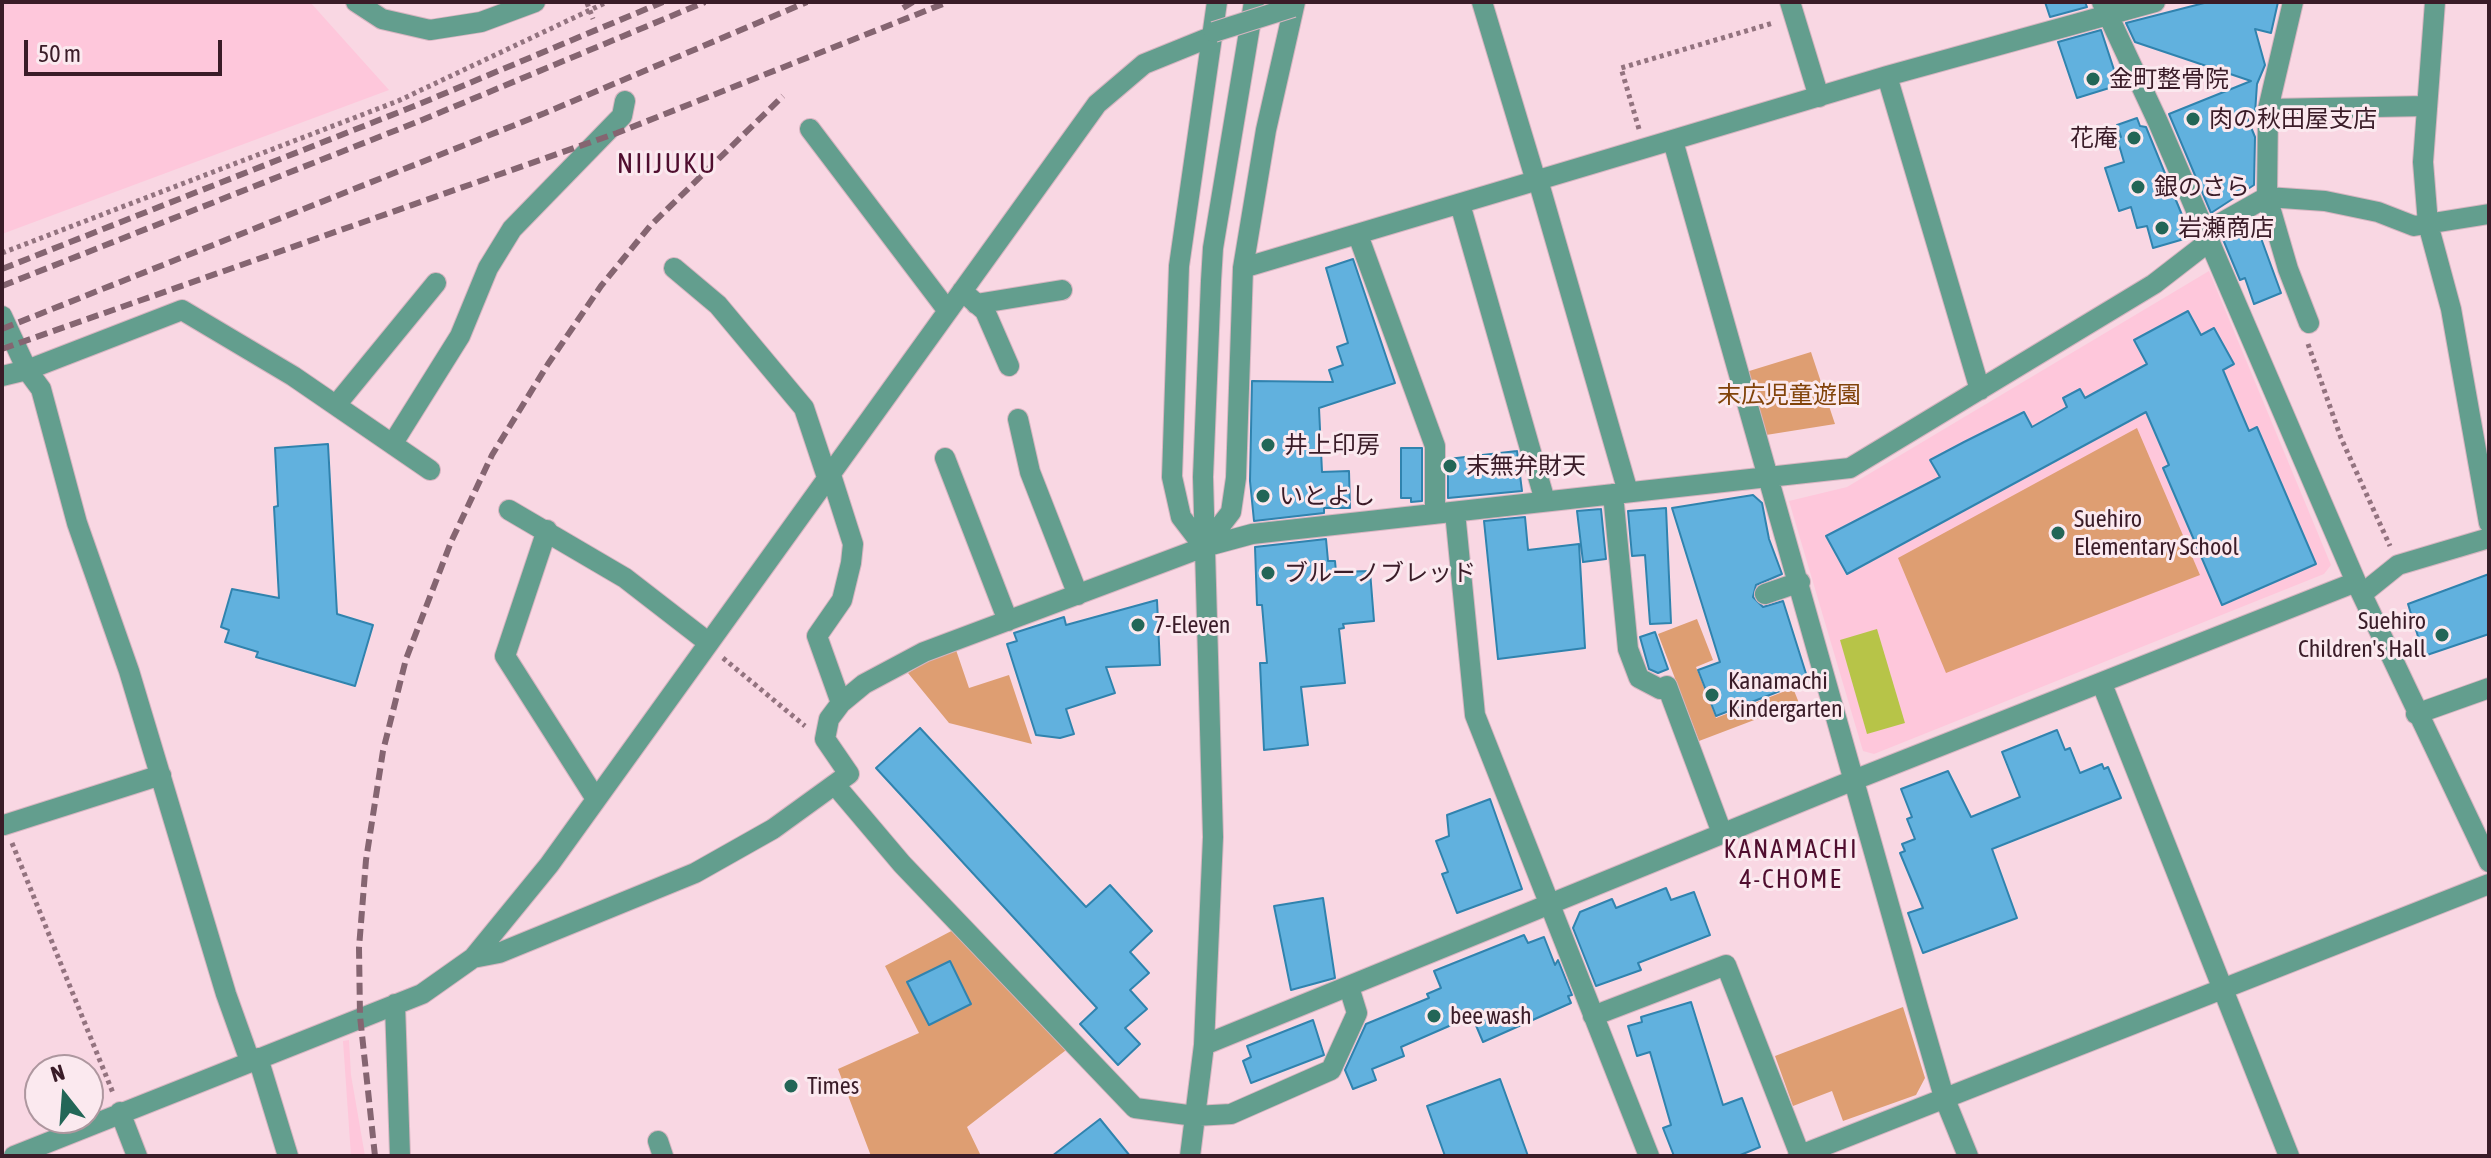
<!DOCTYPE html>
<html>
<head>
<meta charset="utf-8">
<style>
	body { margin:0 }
	#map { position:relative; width:2491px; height:1158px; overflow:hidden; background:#f9d7e3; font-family:"Asap Condensed",sans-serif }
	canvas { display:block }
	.frame { position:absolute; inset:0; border:4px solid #3a1c28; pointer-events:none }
	.north { position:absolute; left:24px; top:1054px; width:80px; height:80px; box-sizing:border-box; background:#fbe9ef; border:2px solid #ae979f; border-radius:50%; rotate:343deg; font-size:22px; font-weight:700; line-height:32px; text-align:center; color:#3a1c28 }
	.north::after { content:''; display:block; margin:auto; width:28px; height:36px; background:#236657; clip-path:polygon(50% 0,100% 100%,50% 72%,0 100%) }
	.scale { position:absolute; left:24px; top:40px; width:198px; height:36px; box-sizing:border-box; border:4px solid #3a1c28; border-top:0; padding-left:10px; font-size:24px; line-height:28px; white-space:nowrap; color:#3a1c28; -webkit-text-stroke:6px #fbe9ef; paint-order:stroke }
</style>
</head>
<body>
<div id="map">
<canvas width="2491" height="1158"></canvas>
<div class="frame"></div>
<div class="north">N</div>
<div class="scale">50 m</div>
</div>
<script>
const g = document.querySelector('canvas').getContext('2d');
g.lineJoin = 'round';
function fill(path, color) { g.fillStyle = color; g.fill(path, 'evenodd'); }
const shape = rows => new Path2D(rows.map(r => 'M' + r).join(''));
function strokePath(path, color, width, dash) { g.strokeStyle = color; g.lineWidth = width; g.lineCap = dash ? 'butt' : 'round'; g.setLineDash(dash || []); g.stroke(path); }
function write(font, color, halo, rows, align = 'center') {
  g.font = font + ' "Asap Condensed","Noto Sans JP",sans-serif'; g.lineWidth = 6; g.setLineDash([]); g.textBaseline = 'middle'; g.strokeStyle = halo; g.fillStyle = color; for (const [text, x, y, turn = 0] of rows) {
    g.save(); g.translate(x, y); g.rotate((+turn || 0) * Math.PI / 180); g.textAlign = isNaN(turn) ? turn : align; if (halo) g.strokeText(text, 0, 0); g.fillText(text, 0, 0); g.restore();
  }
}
fill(shape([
	[2,2,310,2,389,90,2,234],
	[2209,271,2331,565,2324,574,1874,754,1863,751,1789,501,1847,487],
	[349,1040,351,1075,365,1156,351,1156,343,1041]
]), '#fec7db');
fill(shape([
	[1811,352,1835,424,1766,435,1746,372],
	[2137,428,2200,575,1946,673,1898,558],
	[1697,619,1713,660,1696,667,1716,718,1793,688,1799,703,1699,741,1658,634],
	[956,650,969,688,1009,675,1032,744,949,723,908,673,934,657],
	[957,928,1070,1047,967,1127,981,1156,871,1156,838,1069,919,1033,885,966],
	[1903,1007,1925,1078,1916,1095,1843,1121,1832,1091,1793,1106,1775,1056]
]), '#de9e72');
fill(shape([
	[1877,629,1905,723,1867,734,1840,640]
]), '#b7c448');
const building = shape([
	[2045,2,2085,2,2087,7,2050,17,2045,2],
	[2208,2,2278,2,2271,33,2255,29,2265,65,2257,84,2255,113,2246,115,2255,137,2254,185,2211,213,2169,114,2251,81,2135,42,2126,23,2208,2],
	[2101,30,2119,85,2077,98,2058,42,2101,30],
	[2137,118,2140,126,2146,127,2191,237,2153,248,2147,226,2137,228,2131,207,2119,211,2105,168,2124,162,2117,138,2121,137,2117,125,2137,118],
	[2254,219,2281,293,2254,304,2245,278,2240,280,2222,237,2254,219],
	[1353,259,1395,383,1319,408,1322,472,1349,471,1350,508,1324,508,1324,513,1254,521,1250,481,1252,381,1333,382,1329,370,1343,365,1337,347,1348,343,1326,268,1353,259],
	[2188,311,2201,335,2214,328,2234,364,2223,370,2249,431,2257,427,2316,564,2222,605,2163,468,2169,465,2146,412,1847,574,1826,536,1940,477,1930,460,1964,442,2024,412,2032,427,2067,407,2063,398,2080,389,2085,398,2147,364,2134,340,2188,311],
	[328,444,337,614,373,625,355,686,256,657,258,652,225,642,229,630,221,627,232,589,279,598,274,507,278,506,275,448,328,444],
	[1401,448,1422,448,1422,501,1411,502,1411,498,1401,498,1401,448],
	[1517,451,1522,491,1448,498,1448,459,1517,451],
	[1753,495,1762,503,1769,539,1782,574,1756,585,1753,597,1763,607,1783,601,1808,680,1716,716,1698,670,1720,662,1672,508,1753,495],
	[1666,508,1671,623,1650,624,1645,555,1632,556,1628,511,1666,508],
	[1601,509,1606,559,1583,562,1577,511,1601,509],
	[1525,517,1528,550,1579,544,1585,648,1498,659,1484,521,1525,517],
	[1326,539,1328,561,1335,561,1336,572,1370,571,1374,621,1343,624,1344,628,1339,629,1345,683,1301,687,1308,745,1264,750,1260,663,1267,663,1262,605,1257,605,1255,547,1326,539],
	[2489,574,2489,634,2424,656,2408,604,2489,574],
	[1157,600,1160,665,1106,667,1115,693,1066,709,1074,734,1060,738,1036,735,1007,644,1017,641,1014,633,1064,617,1066,625,1157,600],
	[1655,632,1668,669,1658,673,1649,669,1640,637,1655,632],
	[920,728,1086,907,1110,885,1152,931,1130,952,1149,973,1130,990,1147,1009,1125,1028,1140,1044,1118,1065,1080,1024,1097,1008,876,768,920,728],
	[2057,730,2065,750,2070,748,2080,773,2102,764,2104,769,2108,767,2121,798,1992,849,2017,918,1923,953,1908,913,1923,908,1900,853,1905,851,1902,844,1915,839,1907,819,1912,817,1901,789,1948,771,1971,817,2020,797,2002,752,2057,730],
	[1490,799,1522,889,1457,913,1442,874,1448,872,1436,841,1449,836,1447,815,1490,799],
	[1666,888,1671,900,1694,892,1710,935,1638,963,1641,970,1596,986,1573,928,1580,912,1612,899,1616,908,1666,888],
	[1323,898,1335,978,1291,990,1274,906,1323,898],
	[1524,935,1528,943,1544,937,1555,965,1558,960,1572,995,1568,996,1571,1003,1483,1042,1472,1016,1401,1047,1404,1056,1372,1069,1376,1080,1353,1089,1345,1070,1366,1024,1429,998,1427,994,1441,988,1434,971,1524,935],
	[950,961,971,1004,929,1025,907,982,950,961],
	[1691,1002,1723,1105,1742,1098,1760,1147,1738,1156,1674,1156,1663,1128,1671,1125,1650,1052,1637,1056,1628,1026,1642,1022,1641,1017,1691,1002],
	[1313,1020,1324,1055,1251,1083,1243,1061,1251,1057,1247,1046,1313,1020],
	[1500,1079,1528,1156,1445,1156,1427,1106,1500,1079],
	[1100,1119,1130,1156,1052,1156,1100,1119]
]);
fill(building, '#61b1de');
strokePath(building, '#3083ae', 2);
const minor = shape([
	[356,2,382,19,430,30,481,22,535,2],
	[1482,2,1536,181],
	[1790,2,1819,97],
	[2102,2,2158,122,2356,582,2489,862],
	[2293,2,2268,109,2267,197,2288,269,2309,323],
	[2435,2,2423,162,2428,224,2451,309,2489,523],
	[1887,76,1980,390],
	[2268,109,2427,106],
	[810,129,948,311],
	[1673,141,1919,1011,1944,1097,1968,1156],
	[1538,180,1628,492],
	[1460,204,1545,501],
	[2203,233,2267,197,2325,201,2378,212,2414,226,2489,214],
	[1358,235,1435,446,1435,514],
	[674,268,718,305,804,408,828,480],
	[1243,268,1887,76,2155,2],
	[962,291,985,311,1009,366],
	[976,304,1062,290],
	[2,316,27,370,41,389,77,523,129,671,226,994,250,1061],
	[2,376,27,370,182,310,293,376,430,470],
	[336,405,436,283],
	[1018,419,1030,472,1078,595],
	[393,443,460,336,488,268,512,229,622,116,625,101],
	[945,458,1008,621],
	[831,475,853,544,851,563,842,600,817,636,841,703],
	[1613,494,1628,649,1639,678,1660,689,1667,686,1722,833],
	[509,510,625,578,709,643],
	[1455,512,1475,715,1649,1156],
	[547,530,505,656,596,799],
	[1204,547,1231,512,1236,478,1243,268,1266,130,1295,2],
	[1204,547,1181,517,1172,477,1179,266,1217,2],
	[1765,594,1800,582],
	[2362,594,2398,565,2489,538],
	[2102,684,2289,1156],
	[2416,714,2489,688],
	[836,786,902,864,1135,1108,1195,1116,1231,1114,1331,1070,1357,1013,1349,987],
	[4,825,161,775],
	[473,958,499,953,695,873,773,829,849,774,825,739,829,719,841,703,864,684,924,652,1204,547,1252,534,1850,468,2154,284,2207,243],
	[395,1004,400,1156],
	[1593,1016,1726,965,1800,1155],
	[1204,1045,1854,780,2356,582],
	[258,1058,288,1156],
	[120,1112,137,1156],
	[658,1141,663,1156],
	[14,1156,422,994,473,958,549,865,1097,104,1144,64,1213,36],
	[1190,1156,1204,1045,1213,837,1203,477,1211,281,1213,248,1254,2],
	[1798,1156,2489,884]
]);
strokePath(minor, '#d7b5c1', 22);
strokePath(shape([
	[587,3,593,19],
	[1639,129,1621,68,1773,23],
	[2,253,398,101,607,2],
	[2308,344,2341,438,2390,546],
	[723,658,805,726],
	[12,843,113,1093]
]), '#93737f', 5, [4, 4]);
strokePath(minor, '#639e8e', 20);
strokePath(shape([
	[903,8,913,2],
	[2,269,417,105,663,2],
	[2,286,422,120,705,2],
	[2,329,545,113,807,2],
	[2,349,617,133,948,2],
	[375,1156,360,1016,359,948,366,860,383,751,406,659,451,542,492,455,548,364,601,286,650,226,783,96]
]), '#856571', 6, [12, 6]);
const minorBridge = shape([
	[1214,32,1293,7]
]);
strokePath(minorBridge, '#d7b5c1', 22, []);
strokePath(minorBridge, '#639e8e', 20);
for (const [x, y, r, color] of [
	[2093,79,8,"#236657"],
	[2193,119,8,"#236657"],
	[2134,138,8,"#236657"],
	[2138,187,8,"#236657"],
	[2162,228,8,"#236657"],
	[1268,445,8,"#236657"],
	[1450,466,8,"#236657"],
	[1263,496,8,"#236657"],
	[2058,533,8,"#236657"],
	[1268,573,8,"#236657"],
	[1138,625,8,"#236657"],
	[2442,635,8,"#236657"],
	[1712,695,8,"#236657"],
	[1434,1016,8,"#236657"],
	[791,1086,8,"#236657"]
]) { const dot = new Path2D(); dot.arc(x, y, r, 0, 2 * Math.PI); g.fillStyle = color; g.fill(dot); strokePath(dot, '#fbe9ef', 3); }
write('24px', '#3a1c28', '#fbe9ef', [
	["金町整骨院",2109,79],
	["肉の秋田屋支店",2209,119],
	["花庵",2118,138,"right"],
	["銀のさら",2154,187],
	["岩瀬商店",2178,228],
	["井上印房",1284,445],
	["末無弁財天",1466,466],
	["いとよし",1279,496],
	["Suehiro",2074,519],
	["Elementary School",2074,547],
	["ブルーノブレッド",1284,573],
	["Suehiro",2426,621,"right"],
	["Children's Hall",2426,649,"right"],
	["7-Eleven",1154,625],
	["Kanamachi",1728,681],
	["Kindergarten",1728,709],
	["bee wash",1450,1016],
	["Times",807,1086]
], 'left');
write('24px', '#81430a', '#fbe9ef', [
	["末広児童遊園",1789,395]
]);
g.letterSpacing = '2px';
write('26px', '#500e2f', '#fbe9ef', [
	["KANAMACHI",1791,850],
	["4-CHOME",1791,880]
]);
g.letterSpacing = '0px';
g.letterSpacing = '2px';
write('28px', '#500e2f', '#fbe9ef', [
	["NIIJUKU",667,164]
]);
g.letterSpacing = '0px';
</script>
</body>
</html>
